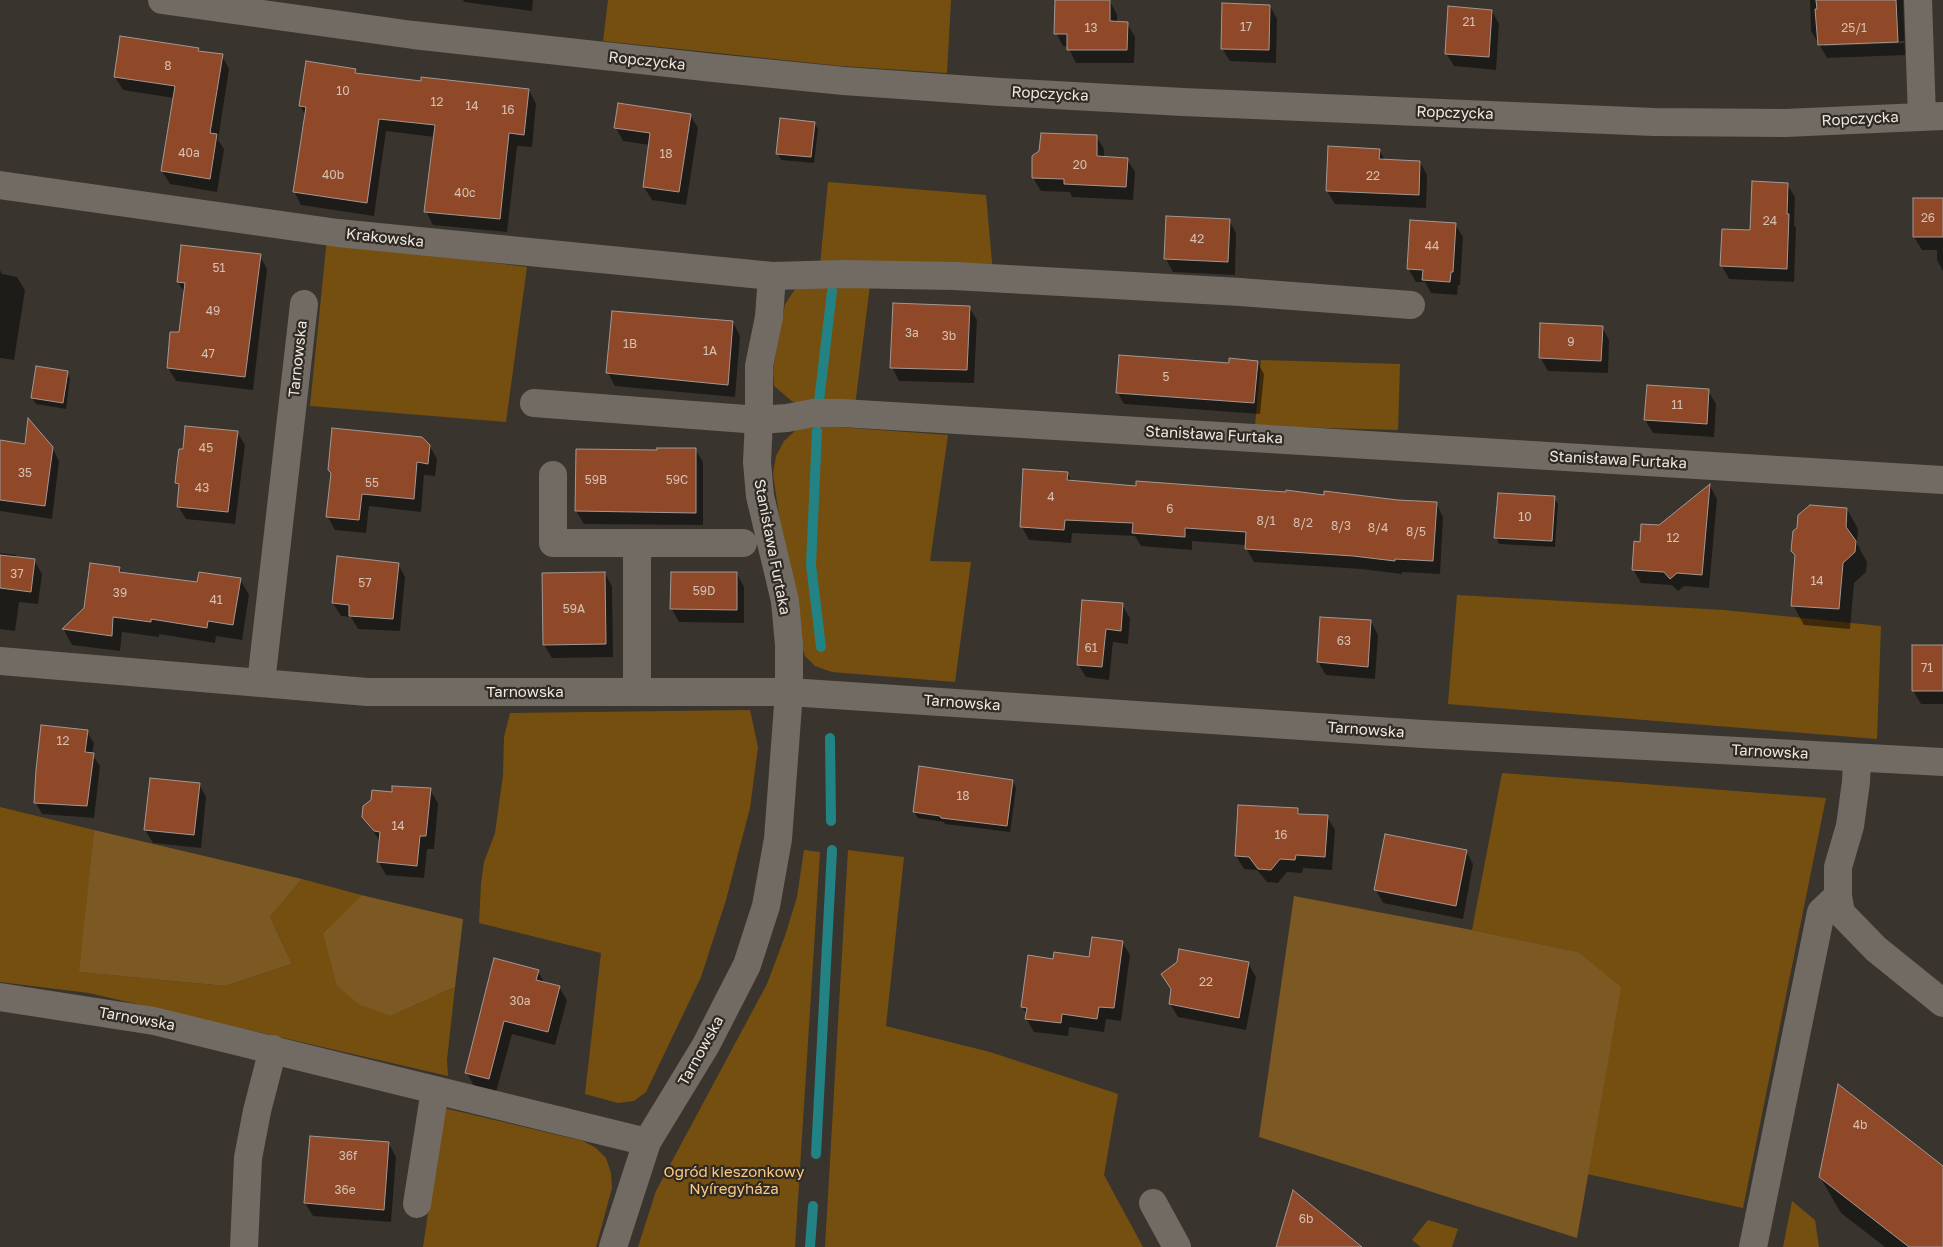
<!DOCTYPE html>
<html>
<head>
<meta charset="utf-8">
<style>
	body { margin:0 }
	canvas { display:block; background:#39342d }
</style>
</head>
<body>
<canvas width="1943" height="1247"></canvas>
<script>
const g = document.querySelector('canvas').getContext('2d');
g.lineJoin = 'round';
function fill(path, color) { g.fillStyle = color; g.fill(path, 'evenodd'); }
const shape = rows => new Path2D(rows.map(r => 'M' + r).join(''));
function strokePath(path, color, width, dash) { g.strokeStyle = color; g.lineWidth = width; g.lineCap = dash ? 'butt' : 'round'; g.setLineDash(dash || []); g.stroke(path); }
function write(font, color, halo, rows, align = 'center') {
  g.font = font + ' "Golos Text",sans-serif'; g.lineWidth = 4.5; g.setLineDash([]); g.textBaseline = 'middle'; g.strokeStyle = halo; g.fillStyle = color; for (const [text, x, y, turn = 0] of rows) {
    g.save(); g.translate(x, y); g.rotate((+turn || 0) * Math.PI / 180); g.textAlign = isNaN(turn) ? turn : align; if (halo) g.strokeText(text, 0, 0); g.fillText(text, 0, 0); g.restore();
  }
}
fill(shape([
	[608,0,951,0,947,73,841,66,603,41],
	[828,182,986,195,993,273,820,265],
	[327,238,368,247,527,267,506,422,310,406],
	[870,285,855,406,793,402,774,386,773,369,785,304,796,288],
	[1261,360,1400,364,1398,430,1255,426],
	[810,425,948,435,930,561,971,562,955,682,832,672,815,666,805,656,800,641,783,542,773,474,776,456,784,441,796,430],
	[1457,595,1724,610,1881,626,1877,739,1448,704],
	[750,710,758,747,750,808,726,900,701,977,646,1092,634,1101,618,1103,585,1094,601,953,479,923,481,884,484,862,495,833,503,775,504,737,510,713],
	[1502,773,1826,798,1743,1208,1587,1174,1620,987,1577,952,1472,930],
	[0,807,94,830,80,972,225,986,292,964,270,917,302,879,361,895,323,933,391,1016,455,987,447,1060,448,1076,89,993,0,982],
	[804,850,820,852,795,1247,638,1247,656,1191,767,984,785,936,797,897],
	[848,850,904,857,886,1026,990,1052,1118,1094,1104,1175,1143,1247,825,1247],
	[444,1108,583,1141,596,1148,606,1158,611,1173,612,1188,596,1247,423,1247],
	[1792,1201,1815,1220,1819,1247,1783,1247],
	[1428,1220,1458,1229,1452,1247,1421,1247,1412,1240]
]), '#754f0f');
fill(shape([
	[94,830,302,879,270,917,292,964,225,986,79,972],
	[361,895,463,919,455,987,391,1016,360,1005,337,986,323,933],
	[1294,896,1472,930,1578,952,1621,987,1577,1238,1259,1137]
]), '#7c5923');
fill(shape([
	[463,0,533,0,532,11,464,2],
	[1810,0,1903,0,1905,55,1827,58,1811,31],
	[1904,41,1904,43,1824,46,1824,43],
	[1110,1,1117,15,1117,23,1127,23,1135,37,1134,63,1076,63,1068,47,1063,46,1056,33],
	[1270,6,1277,19,1276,63,1230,61,1222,48],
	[1492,11,1499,24,1496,70,1454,66,1446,53],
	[198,49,200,52,222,56,229,69,218,140,224,149,217,192,170,184,162,171,174,98,123,90,115,77],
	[355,70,357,74,422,83,529,90,536,104,532,147,517,146,507,232,433,225,426,211,435,137,386,131,374,216,301,205,294,191,306,116,300,106],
	[690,115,698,128,686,205,652,200,644,187,650,145,623,141,616,128],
	[814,123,818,129,814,163,781,160,778,154],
	[1096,136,1104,149,1104,158,1127,159,1135,172,1133,200,1072,197,1070,192,1041,191,1033,178,1033,157],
	[1379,150,1385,160,1420,162,1427,175,1426,208,1335,204,1327,191],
	[1787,184,1795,197,1794,225,1796,228,1794,282,1729,279,1722,266,1751,231],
	[1943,199,1943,271,1937,260,1937,250,1922,250,1914,237],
	[1229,220,1236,233,1235,275,1173,272,1166,259],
	[1455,224,1463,237,1460,285,1458,285,1457,295,1431,293,1425,282,1416,282,1408,268],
	[260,256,267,269,253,390,176,381,168,368,180,334,185,294,178,282],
	[0,270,2,274,17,277,25,290,14,360,0,358],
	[969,307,977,320,974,383,899,381,892,367],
	[733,322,740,336,735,397,615,386,608,373],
	[1602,327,1609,340,1608,373,1548,371,1540,357],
	[1257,362,1264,374,1260,414,1124,404,1117,392,1230,364],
	[67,372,70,378,66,409,36,404,32,398],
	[1708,391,1716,404,1714,437,1653,433,1645,420],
	[237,432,245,445,235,524,186,519,178,506,180,489,176,483,184,450],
	[0,441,52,447,59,461,52,519,0,511],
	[429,445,437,459,435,476,424,475,421,512,369,506,366,533,335,530,328,517],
	[695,449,703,462,703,525,584,524,576,511,577,450,658,451],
	[1067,473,1072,482,1137,487,1436,503,1443,517,1440,574,1402,572,1402,574,1361,569,1254,562,1246,548,1246,545,1192,541,1192,550,1141,546,1135,536,1072,533,1071,543,1029,540,1022,527],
	[1710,486,1717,499,1709,588,1684,586,1678,591,1672,585,1641,583,1633,569,1659,527],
	[1554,498,1558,504,1555,547,1499,544,1496,537],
	[1847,509,1858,529,1857,544,1867,562,1866,572,1854,583,1850,629,1804,625,1793,605],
	[0,553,16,555,17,558,34,560,42,574,38,604,19,602,15,631,0,629],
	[398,564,405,577,400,631,358,629,351,617,341,616,333,603],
	[119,568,123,574,198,584,240,579,249,595,242,640,216,636,215,643,159,634,159,637,122,632,120,651,72,645,64,630,85,609],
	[605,573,612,587,613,657,552,658,544,645],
	[737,574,744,587,744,623,679,622,672,609],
	[1122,605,1130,618,1128,644,1113,642,1109,680,1086,677,1078,664],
	[1371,622,1378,635,1375,679,1326,675,1318,662],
	[1943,647,1943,704,1921,704,1913,691],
	[87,732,94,743,92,754,100,766,94,818,42,814,36,803],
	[1013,781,1016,788,1010,832,945,824,944,822,918,818,914,812],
	[199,784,206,797,201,848,153,843,145,830],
	[430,790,438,803,434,849,427,849,424,878,386,875,378,861,380,841,363,817,393,793],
	[1297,809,1301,815,1327,817,1335,830,1332,870,1303,868,1302,873,1287,872,1278,883,1267,882,1257,870,1244,869,1236,856],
	[1466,851,1473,864,1463,919,1383,903,1376,890],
	[1122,942,1130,955,1121,1021,1106,1019,1104,1032,1069,1027,1068,1036,1034,1032,1026,1018,1027,1014,1022,1007,1054,960,1090,959],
	[1248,963,1256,977,1246,1030,1178,1017,1170,1004],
	[538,971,545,984,559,987,567,1000,555,1045,512,1034,496,1092,474,1086,467,1073],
	[389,1144,396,1157,391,1222,313,1216,305,1203],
	[1943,1168,1943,1247,1885,1247,1841,1213,1820,1177]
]), '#0007');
strokePath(shape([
	[819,401,832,291],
	[817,431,811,565,821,647],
	[830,738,831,821],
	[816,1154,832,850],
	[810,1247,813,1206]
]), '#238283', 10);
const building = shape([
	[1055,0,1110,0,1110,21,1128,22,1127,50,1067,50,1067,34,1054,34,1055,0],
	[1816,0,1896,0,1898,42,1818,45,1815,9,1817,9,1816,0],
	[1222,3,1270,5,1269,50,1221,49,1222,3],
	[1448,6,1492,10,1489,57,1445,54,1448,6],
	[120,36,199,48,198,51,223,54,210,133,217,134,210,179,161,171,175,86,114,77,120,36],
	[306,61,356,69,355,73,421,81,421,77,529,89,524,135,509,133,500,219,424,212,435,125,379,119,367,203,293,192,306,107,299,106,306,61],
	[618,103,691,114,679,192,643,187,650,133,614,128,618,103],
	[780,118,815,122,811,157,776,154,780,118],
	[1041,133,1097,135,1097,156,1128,158,1126,187,1064,184,1064,179,1032,178,1032,156,1039,151,1041,133],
	[1328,146,1380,149,1379,159,1420,161,1419,195,1326,191,1328,146],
	[1752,181,1788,183,1787,214,1789,214,1787,269,1720,266,1722,229,1750,230,1752,181],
	[1913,198,1943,198,1943,237,1913,237,1913,198],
	[1166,216,1230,219,1228,262,1164,259,1166,216],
	[1410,220,1456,223,1453,272,1451,272,1450,282,1422,280,1423,270,1407,269,1410,220],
	[181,245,261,254,245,377,167,368,170,332,179,332,185,283,177,282,181,245],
	[893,303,970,306,967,370,890,368,893,303],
	[612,311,733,321,728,385,606,373,612,311],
	[1540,323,1603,326,1601,361,1539,358,1540,323],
	[1119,355,1229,363,1229,358,1258,361,1254,403,1116,393,1119,355],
	[36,366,68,371,63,403,31,398,36,366],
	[1647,385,1709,389,1707,424,1644,420,1647,385],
	[28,418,53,447,45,506,0,500,0,440,25,444,28,418],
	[185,426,238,431,228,512,177,507,179,484,175,483,177,464,179,449,183,449,185,426],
	[332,428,422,437,430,445,428,464,417,462,414,499,362,494,359,520,326,517,331,473,328,470,332,428],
	[657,448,696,448,696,513,575,511,576,449,657,450,657,448],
	[1023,469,1068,472,1067,480,1136,486,1136,481,1286,492,1286,490,1324,495,1324,491,1398,500,1437,502,1433,561,1395,559,1395,561,1353,556,1245,549,1246,532,1185,528,1185,537,1132,533,1133,523,1065,520,1064,530,1020,527,1023,469],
	[1710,484,1702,575,1677,573,1670,579,1664,572,1632,570,1634,541,1640,542,1641,524,1659,525,1710,484],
	[1498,493,1555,496,1552,541,1494,538,1498,493],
	[1810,505,1847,508,1846,527,1856,541,1855,552,1843,563,1839,609,1791,606,1795,555,1791,551,1793,531,1797,528,1798,515,1810,505],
	[0,555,35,559,31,592,0,588,0,555],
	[337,556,399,563,393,619,349,616,349,605,332,603,337,556],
	[90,563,120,567,119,572,197,582,199,572,241,578,233,625,208,621,207,628,151,619,151,622,113,617,112,636,62,629,84,608,90,563],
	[605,572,606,644,543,645,542,573,605,572],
	[671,572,737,572,737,610,670,609,671,572],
	[1082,600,1123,603,1121,631,1106,629,1102,667,1077,665,1082,600],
	[1320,617,1371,620,1368,667,1317,662,1320,617],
	[1912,645,1943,645,1943,691,1912,691,1912,645],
	[41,725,88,730,85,752,94,753,87,806,34,803,36,770,41,725],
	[919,766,1013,780,1007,826,941,818,940,816,913,812,919,766],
	[150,778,200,783,194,835,144,830,150,778],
	[392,786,431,788,426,836,420,836,417,866,377,862,380,832,374,831,362,817,363,806,371,800,372,790,392,792,392,786],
	[1238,805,1298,808,1298,814,1328,815,1325,857,1296,855,1295,860,1280,859,1271,870,1258,869,1249,857,1235,856,1238,805],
	[1385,834,1467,850,1456,906,1374,890,1385,834],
	[1092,937,1123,941,1114,1008,1099,1007,1097,1019,1062,1014,1061,1023,1025,1019,1027,1008,1021,1007,1028,955,1053,959,1054,952,1089,957,1092,937],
	[1179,949,1249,962,1239,1018,1169,1004,1171,989,1161,974,1177,962,1179,949],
	[494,958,539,970,536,980,560,986,548,1032,504,1021,489,1079,465,1073,494,958],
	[1838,1084,1943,1166,1943,1247,1909,1247,1819,1177,1838,1084],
	[310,1136,389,1142,384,1210,304,1203,310,1136],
	[1293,1190,1362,1247,1276,1247,1293,1190]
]);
fill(building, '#8f4928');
strokePath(building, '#a29793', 1);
strokePath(shape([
	[162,0,413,35,714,68,844,81,1000,92,1183,102,1654,122,1785,123,1943,116],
	[1918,0,1922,117],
	[0,185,338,233,772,276,843,274,954,276,1240,292,1411,305],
	[534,403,759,420,759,366,769,317,772,276],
	[553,475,553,543,743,543],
	[637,543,637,692],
	[0,661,367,692,789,692,1423,734,1943,762],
	[261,683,304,304],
	[1857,758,1856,782,1850,826,1838,867,1838,896,1841,913,1876,949,1943,1003],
	[0,997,154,1021,647,1142],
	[1153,1203,1177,1247],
	[417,1204,435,1090],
	[244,1247,248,1158,257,1111,273,1049],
	[613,1247,647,1142,706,1045,747,965,766,906,778,839,789,692,789,645,785,601,760,496,757,462,759,420,787,418,813,413,842,413,1943,480],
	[1753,1247,1821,912,1838,896]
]), '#716b63', 28);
write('12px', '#d5c0b4', null, [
	["21",1469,22],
	["17",1246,27],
	["13",1091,28],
	["25/1",1854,28],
	["8",168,66],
	["10",343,91],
	["12",437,102],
	["14",472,106],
	["16",508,110],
	["40a",189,153],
	["18",666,154],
	["20",1080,165],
	["40b",333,175],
	["22",1373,176],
	["40c",465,193],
	["26",1928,218],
	["24",1770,221],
	["42",1197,239],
	["44",1432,246],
	["51",219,268],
	["49",213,311],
	["3a",912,333],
	["3b",949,336],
	["9",1571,342],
	["1B",630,344],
	["1A",710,351],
	["47",208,354],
	["5",1166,377],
	["11",1677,405],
	["45",206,448],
	["35",25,473],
	["59B",596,480],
	["59C",677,480],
	["55",372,483],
	["43",202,488],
	["4",1051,497],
	["6",1170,509],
	["10",1525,517],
	["8/1",1266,521],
	["8/2",1303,523],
	["8/3",1341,526],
	["8/4",1378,528],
	["8/5",1416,532],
	["12",1673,538],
	["37",17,574],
	["14",1817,581],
	["57",365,583],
	["59D",704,591],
	["39",120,593],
	["41",216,600],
	["59A",574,609],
	["63",1344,641],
	["61",1091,648],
	["71",1927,668],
	["12",63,741],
	["18",963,796],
	["14",398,826],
	["16",1281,835],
	["22",1206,982],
	["30a",520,1001],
	["4b",1860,1125],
	["36f",348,1156],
	["36e",345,1190],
	["6b",1306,1219]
]);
write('15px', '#ece8e3', '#2f2a23', [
	["Ropczycka",647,61,6],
	["Ropczycka",1050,94,3],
	["Ropczycka",1455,113,2],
	["Ropczycka",1860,119,-3],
	["Krakowska",385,238,6],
	["Tarnowska",298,359,-84],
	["Stanisława Furtaka",1214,435,3],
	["Stanisława Furtaka",1618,460,3],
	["Stanisława Furtaka",772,547,79],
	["Tarnowska",525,692],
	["Tarnowska",962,703,4],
	["Tarnowska",1366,730,4],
	["Tarnowska",1770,752,3],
	["Tarnowska",137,1019,10],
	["Tarnowska",701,1051,-61]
]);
write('15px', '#fdc980', '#2f2a23', [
	["Ogród kieszonkowy",734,1172],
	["Nyíregyháza",734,1189]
]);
</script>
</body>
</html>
